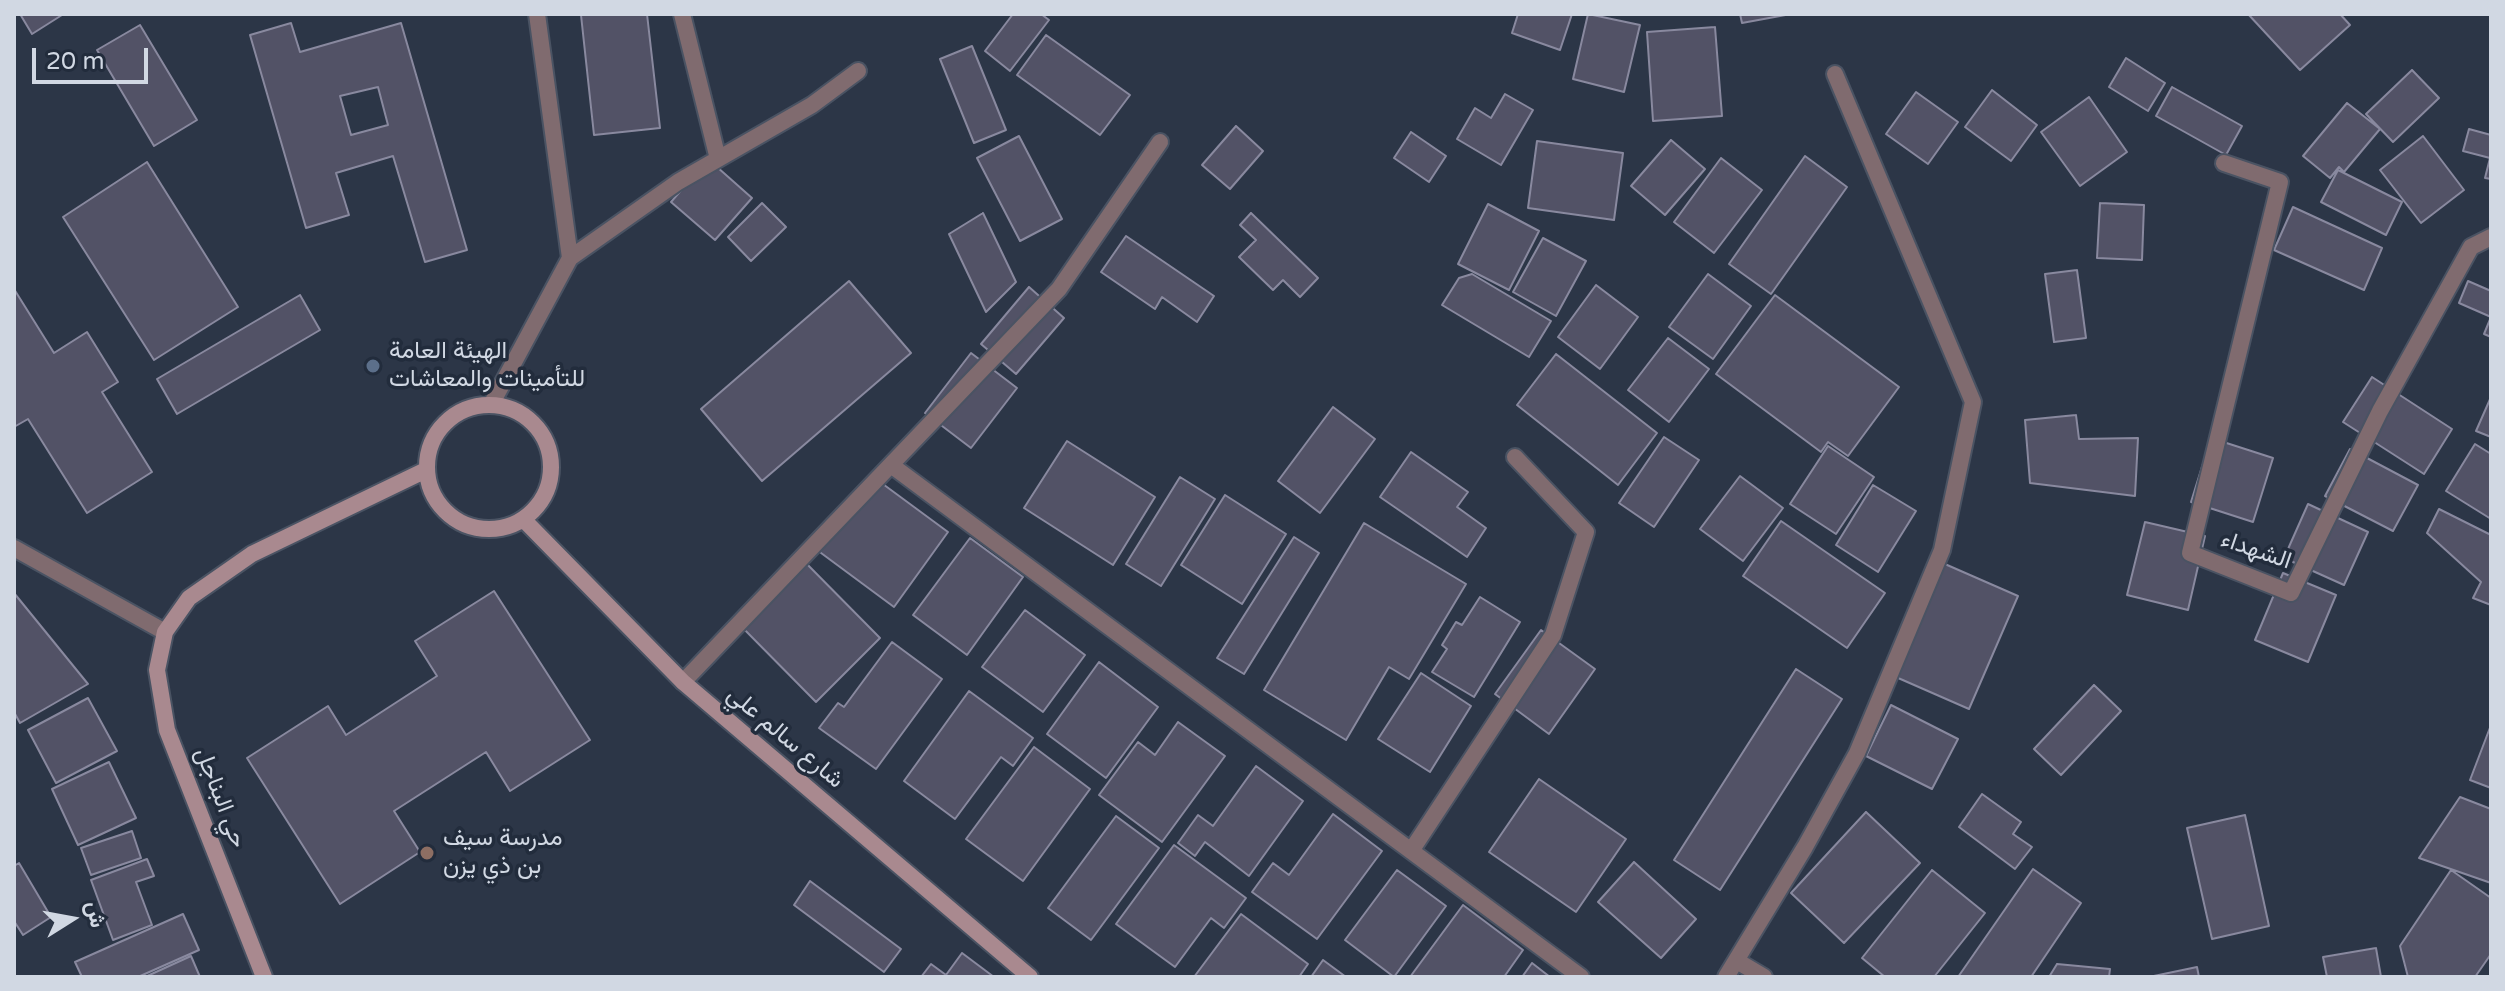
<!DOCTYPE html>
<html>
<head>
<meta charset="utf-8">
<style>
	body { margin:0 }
	#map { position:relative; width:2505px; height:991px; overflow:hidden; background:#2c3647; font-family:"Varela Round",Vazirmatn,sans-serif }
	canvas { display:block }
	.frame { position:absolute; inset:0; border:16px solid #d1d8e3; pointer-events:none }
	.north { position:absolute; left:32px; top:879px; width:80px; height:80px; -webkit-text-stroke:6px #222c3c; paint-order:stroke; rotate:79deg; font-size:22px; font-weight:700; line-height:32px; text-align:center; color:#d1d8e3 }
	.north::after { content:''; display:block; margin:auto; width:28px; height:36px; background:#d1d8e3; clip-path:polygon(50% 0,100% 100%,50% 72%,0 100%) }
	.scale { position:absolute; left:32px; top:48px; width:116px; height:36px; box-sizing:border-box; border:4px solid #d1d8e3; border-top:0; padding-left:10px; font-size:24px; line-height:28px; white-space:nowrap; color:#d1d8e3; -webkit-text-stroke:6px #222c3c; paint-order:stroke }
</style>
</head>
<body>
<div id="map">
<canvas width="2505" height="991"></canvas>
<div class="frame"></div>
<div class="north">ش</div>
<div class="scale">20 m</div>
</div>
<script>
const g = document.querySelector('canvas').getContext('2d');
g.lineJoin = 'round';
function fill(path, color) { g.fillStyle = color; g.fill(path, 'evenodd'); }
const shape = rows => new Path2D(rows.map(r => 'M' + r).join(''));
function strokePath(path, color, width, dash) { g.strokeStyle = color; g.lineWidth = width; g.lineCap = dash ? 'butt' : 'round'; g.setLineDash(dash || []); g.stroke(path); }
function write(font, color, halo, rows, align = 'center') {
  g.font = font + ' "Varela Round",Vazirmatn,sans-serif'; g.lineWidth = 7; g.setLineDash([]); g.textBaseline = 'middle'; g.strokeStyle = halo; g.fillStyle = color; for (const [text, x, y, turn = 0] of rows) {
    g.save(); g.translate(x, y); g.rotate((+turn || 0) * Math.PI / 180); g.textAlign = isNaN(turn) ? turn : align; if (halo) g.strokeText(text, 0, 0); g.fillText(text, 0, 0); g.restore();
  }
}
const building = shape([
	[20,14,61,14,62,15,32,34,20,14],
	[647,14,660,128,594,135,581,15,647,14],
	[1013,14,1041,14,1049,20,1010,71,985,51,1013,14],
	[1518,14,1572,14,1560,50,1512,33,1518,14],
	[1588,14,1640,25,1624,92,1573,79,1588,14],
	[1740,14,1791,14,1742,23,1740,14],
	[2248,14,2340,14,2350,25,2300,70,2248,14],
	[291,23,300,52,401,23,467,250,425,262,393,156,336,173,349,215,306,228,250,35,291,23],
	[378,87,388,125,351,135,340,96,378,87],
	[140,25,197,120,154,146,97,50,140,25],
	[1715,27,1722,116,1653,121,1647,32,1715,27],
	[1046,35,1130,95,1100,135,1017,75,1046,35],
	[972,46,1006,130,974,143,940,59,972,46],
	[2126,58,2165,83,2148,111,2109,87,2126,58],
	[2412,70,2439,98,2393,142,2366,114,2412,70],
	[2172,87,2242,126,2226,155,2156,116,2172,87],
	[1992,90,2037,125,2011,161,1965,127,1992,90],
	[1916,92,1958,122,1928,164,1886,134,1916,92],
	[1505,94,1533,110,1501,165,1457,139,1475,108,1491,118,1505,94],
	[2089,97,2127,152,2080,186,2041,132,2089,97],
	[2347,103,2380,129,2344,172,2339,167,2330,178,2303,156,2347,103],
	[1236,126,1263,151,1230,189,1202,165,1236,126],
	[2469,129,2491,135,2491,179,2485,178,2490,158,2463,151,2469,129],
	[1411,132,1446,156,1429,182,1394,158,1411,132],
	[1019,136,1062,219,1020,241,977,158,1019,136],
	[2423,136,2464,190,2421,223,2380,170,2423,136],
	[1671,140,1705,169,1665,215,1631,186,1671,140],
	[1537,141,1623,153,1614,220,1528,208,1537,141],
	[1805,156,1847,187,1771,294,1729,264,1805,156],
	[1721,158,1762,190,1714,253,1674,222,1721,158],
	[708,159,752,198,715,240,671,202,708,159],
	[147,162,238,307,154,360,63,217,147,162],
	[2338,170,2402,202,2386,235,2321,202,2338,170],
	[762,203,786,227,751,261,728,237,762,203],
	[2100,203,2144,205,2142,260,2097,258,2100,203],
	[1488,204,1539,231,1509,290,1458,264,1488,204],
	[2293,207,2382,248,2364,290,2274,250,2293,207],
	[983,213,1016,282,986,312,949,234,983,213],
	[1251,213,1318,278,1300,297,1283,280,1273,290,1239,257,1256,240,1240,225,1251,213],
	[1126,236,1214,296,1197,322,1162,297,1155,309,1101,272,1126,236],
	[1543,238,1586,261,1556,316,1513,292,1543,238],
	[2077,270,2086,338,2054,342,2045,274,2077,270],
	[1472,274,1551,321,1529,357,1442,305,1459,278,1472,274],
	[1708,274,1751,306,1713,359,1669,327,1708,274],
	[849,281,911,353,762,481,701,409,849,281],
	[2468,281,2491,291,2491,337,2484,334,2491,317,2459,303,2468,281],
	[1596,285,1638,317,1600,369,1558,337,1596,285],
	[1029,287,1064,318,1016,374,981,344,1029,287],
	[14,289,54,353,87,332,118,382,102,392,152,472,87,513,28,419,14,427,14,289],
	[300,295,320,330,177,414,157,379,300,295],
	[1775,295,1899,387,1848,456,1828,442,1821,452,1716,374,1775,295],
	[1668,338,1709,369,1669,422,1628,390,1668,338],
	[971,353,1017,388,971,448,925,413,971,353],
	[1556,354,1657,433,1618,485,1517,405,1556,354],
	[2372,377,2452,429,2424,474,2343,422,2372,377],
	[2491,397,2491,437,2476,431,2491,397],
	[1333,407,1375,439,1320,513,1278,481,1333,407],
	[2076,415,2079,439,2138,438,2135,496,2030,483,2025,420,2076,415],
	[1664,437,1699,460,1654,527,1619,503,1664,437],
	[2211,438,2273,458,2253,522,2191,502,2211,438],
	[1067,441,1155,497,1113,565,1024,508,1067,441],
	[2475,444,2491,454,2491,519,2446,491,2475,444],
	[1828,446,1874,477,1836,534,1790,504,1828,446],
	[2350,449,2418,485,2393,531,2325,496,2350,449],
	[1411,452,1468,492,1457,507,1486,528,1467,557,1380,497,1411,452],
	[872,476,948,532,894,607,817,550,872,476],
	[1740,476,1783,508,1743,561,1700,529,1740,476],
	[1180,477,1215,499,1161,586,1126,564,1180,477],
	[1873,485,1916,511,1878,572,1836,545,1873,485],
	[1225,495,1286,534,1242,604,1181,565,1225,495],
	[2308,504,2368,532,2344,585,2284,558,2308,504],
	[2439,509,2491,535,2491,605,2473,598,2481,582,2427,533,2439,509],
	[1781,521,1885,593,1847,648,1743,576,1781,521],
	[2145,522,2205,536,2188,610,2127,595,2145,522],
	[1364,523,1466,584,1409,679,1389,667,1346,740,1264,690,1364,523],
	[1294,537,1319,553,1244,674,1217,658,1294,537],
	[970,538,1023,577,967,655,913,615,970,538],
	[797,554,880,638,816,702,733,618,797,554],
	[1938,561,2018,596,1969,709,1889,674,1938,561],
	[2283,573,2336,595,2308,662,2255,640,2283,573],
	[494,591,590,740,510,791,486,752,394,811,420,852,340,904,247,758,328,706,346,735,437,676,415,641,494,591],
	[14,593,88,684,20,723,14,712,14,593],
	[1480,597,1520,622,1474,697,1432,672,1447,649,1442,645,1456,622,1462,625,1480,597],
	[1025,610,1085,655,1043,712,982,667,1025,610],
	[1541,630,1595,669,1549,734,1495,694,1541,630],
	[892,642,942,679,876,769,819,728,838,703,844,707,892,642],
	[1099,662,1158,707,1106,778,1047,734,1099,662],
	[1796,669,1842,699,1720,890,1674,860,1796,669],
	[1421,673,1471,706,1430,772,1378,739,1421,673],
	[2094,685,2121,711,2061,775,2034,749,2094,685],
	[969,691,1033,738,1013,766,1001,757,955,819,904,781,969,691],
	[88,698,117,751,56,783,28,730,88,698],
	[1891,705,1958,739,1932,789,1866,756,1891,705],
	[1178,722,1225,756,1162,842,1099,795,1138,742,1155,755,1178,722],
	[2491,725,2491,788,2470,780,2491,725],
	[1034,747,1090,789,1023,881,966,839,1034,747],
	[109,762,136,818,78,845,52,789,109,762],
	[1256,766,1303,801,1249,876,1205,842,1195,856,1178,843,1198,815,1213,826,1256,766],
	[1539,779,1626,839,1576,912,1489,852,1539,779],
	[1982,794,2021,822,2013,834,2032,847,2015,869,1959,827,1982,794],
	[2460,797,2491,809,2491,883,2419,858,2460,797],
	[1866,812,1920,863,1844,943,1791,893,1866,812],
	[1333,814,1382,851,1317,939,1252,892,1273,863,1289,875,1333,814],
	[2245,815,2269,926,2212,939,2187,828,2245,815],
	[1116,816,1159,848,1091,940,1048,908,1116,816],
	[132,831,141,858,91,875,81,848,132,831],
	[1174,845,1246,898,1224,928,1211,918,1175,967,1116,924,1174,845],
	[147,859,154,876,136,882,152,925,113,940,91,880,147,859],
	[1634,862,1696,919,1661,958,1598,902,1634,862],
	[19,863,51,917,23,935,14,921,14,866,19,863],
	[2033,869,2081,903,2031,977,1958,977,2033,869],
	[1397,870,1446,906,1394,977,1345,940,1397,870],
	[1932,870,1985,913,1934,977,1885,977,1862,958,1932,870],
	[2451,870,2491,898,2491,954,2475,977,2408,977,2400,946,2451,870],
	[810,881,901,949,884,972,794,905,810,881],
	[1463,905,1523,950,1504,977,1410,977,1463,905],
	[183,914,199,950,138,977,82,977,75,962,183,914],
	[1241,914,1308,964,1299,977,1194,977,1241,914],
	[2376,948,2381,977,2327,977,2323,957,2376,948],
	[962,953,994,977,921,977,931,964,946,975,962,953],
	[191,956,200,977,145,977,191,956],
	[1323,960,1346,977,1311,977,1323,960],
	[1532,963,1550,977,1522,977,1532,963],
	[2057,964,2110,969,2109,977,2049,977,2057,964],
	[2197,967,2199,977,2149,977,2197,967]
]);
fill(building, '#525266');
strokePath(building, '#89899f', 2);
const street = shape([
	[682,14,718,159],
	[2224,163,2280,182,2190,553,2291,593,2380,411,2471,247,2491,237],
	[570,258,678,182,812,105,858,71],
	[492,403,570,258,537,14],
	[891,465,1581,977],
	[14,548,165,632],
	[683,682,1059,289,1160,142],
	[1411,851,1553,635,1586,532,1515,457],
	[1737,961,1764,977],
	[1726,977,1805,847,1857,753,1942,550,1973,402,1835,74]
]);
const secondary = shape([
	'427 467a62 62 0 1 1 124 0a62 62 0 1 1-124 0Z',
	[524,520,683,682,1030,977],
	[264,977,167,730,157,670,165,632,189,598,252,554,426,470]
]);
strokePath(street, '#4a5363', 20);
strokePath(secondary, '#4a5363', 20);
strokePath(street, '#806b6f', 16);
strokePath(secondary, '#a9898f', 16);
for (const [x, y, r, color] of [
	[373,366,8,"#5c6f8a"],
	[427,853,8,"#8d6e63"]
]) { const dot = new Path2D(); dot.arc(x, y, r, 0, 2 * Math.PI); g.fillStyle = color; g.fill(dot); strokePath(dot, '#222c3c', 3); }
write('24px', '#d1d8e3', '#222c3c', [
	["الهيئة العامة",389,352],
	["للتأمينات والمعاشات",389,380],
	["مدرسة سيف",443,839],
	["بن ذي يزن",443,867]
], 'left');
write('24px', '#d1d8e3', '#222c3c', [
	["الشهداء",2256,551,19],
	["شارع سالم علي",785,738,40],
	["حي البناجل",220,798,69]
]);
</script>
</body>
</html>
